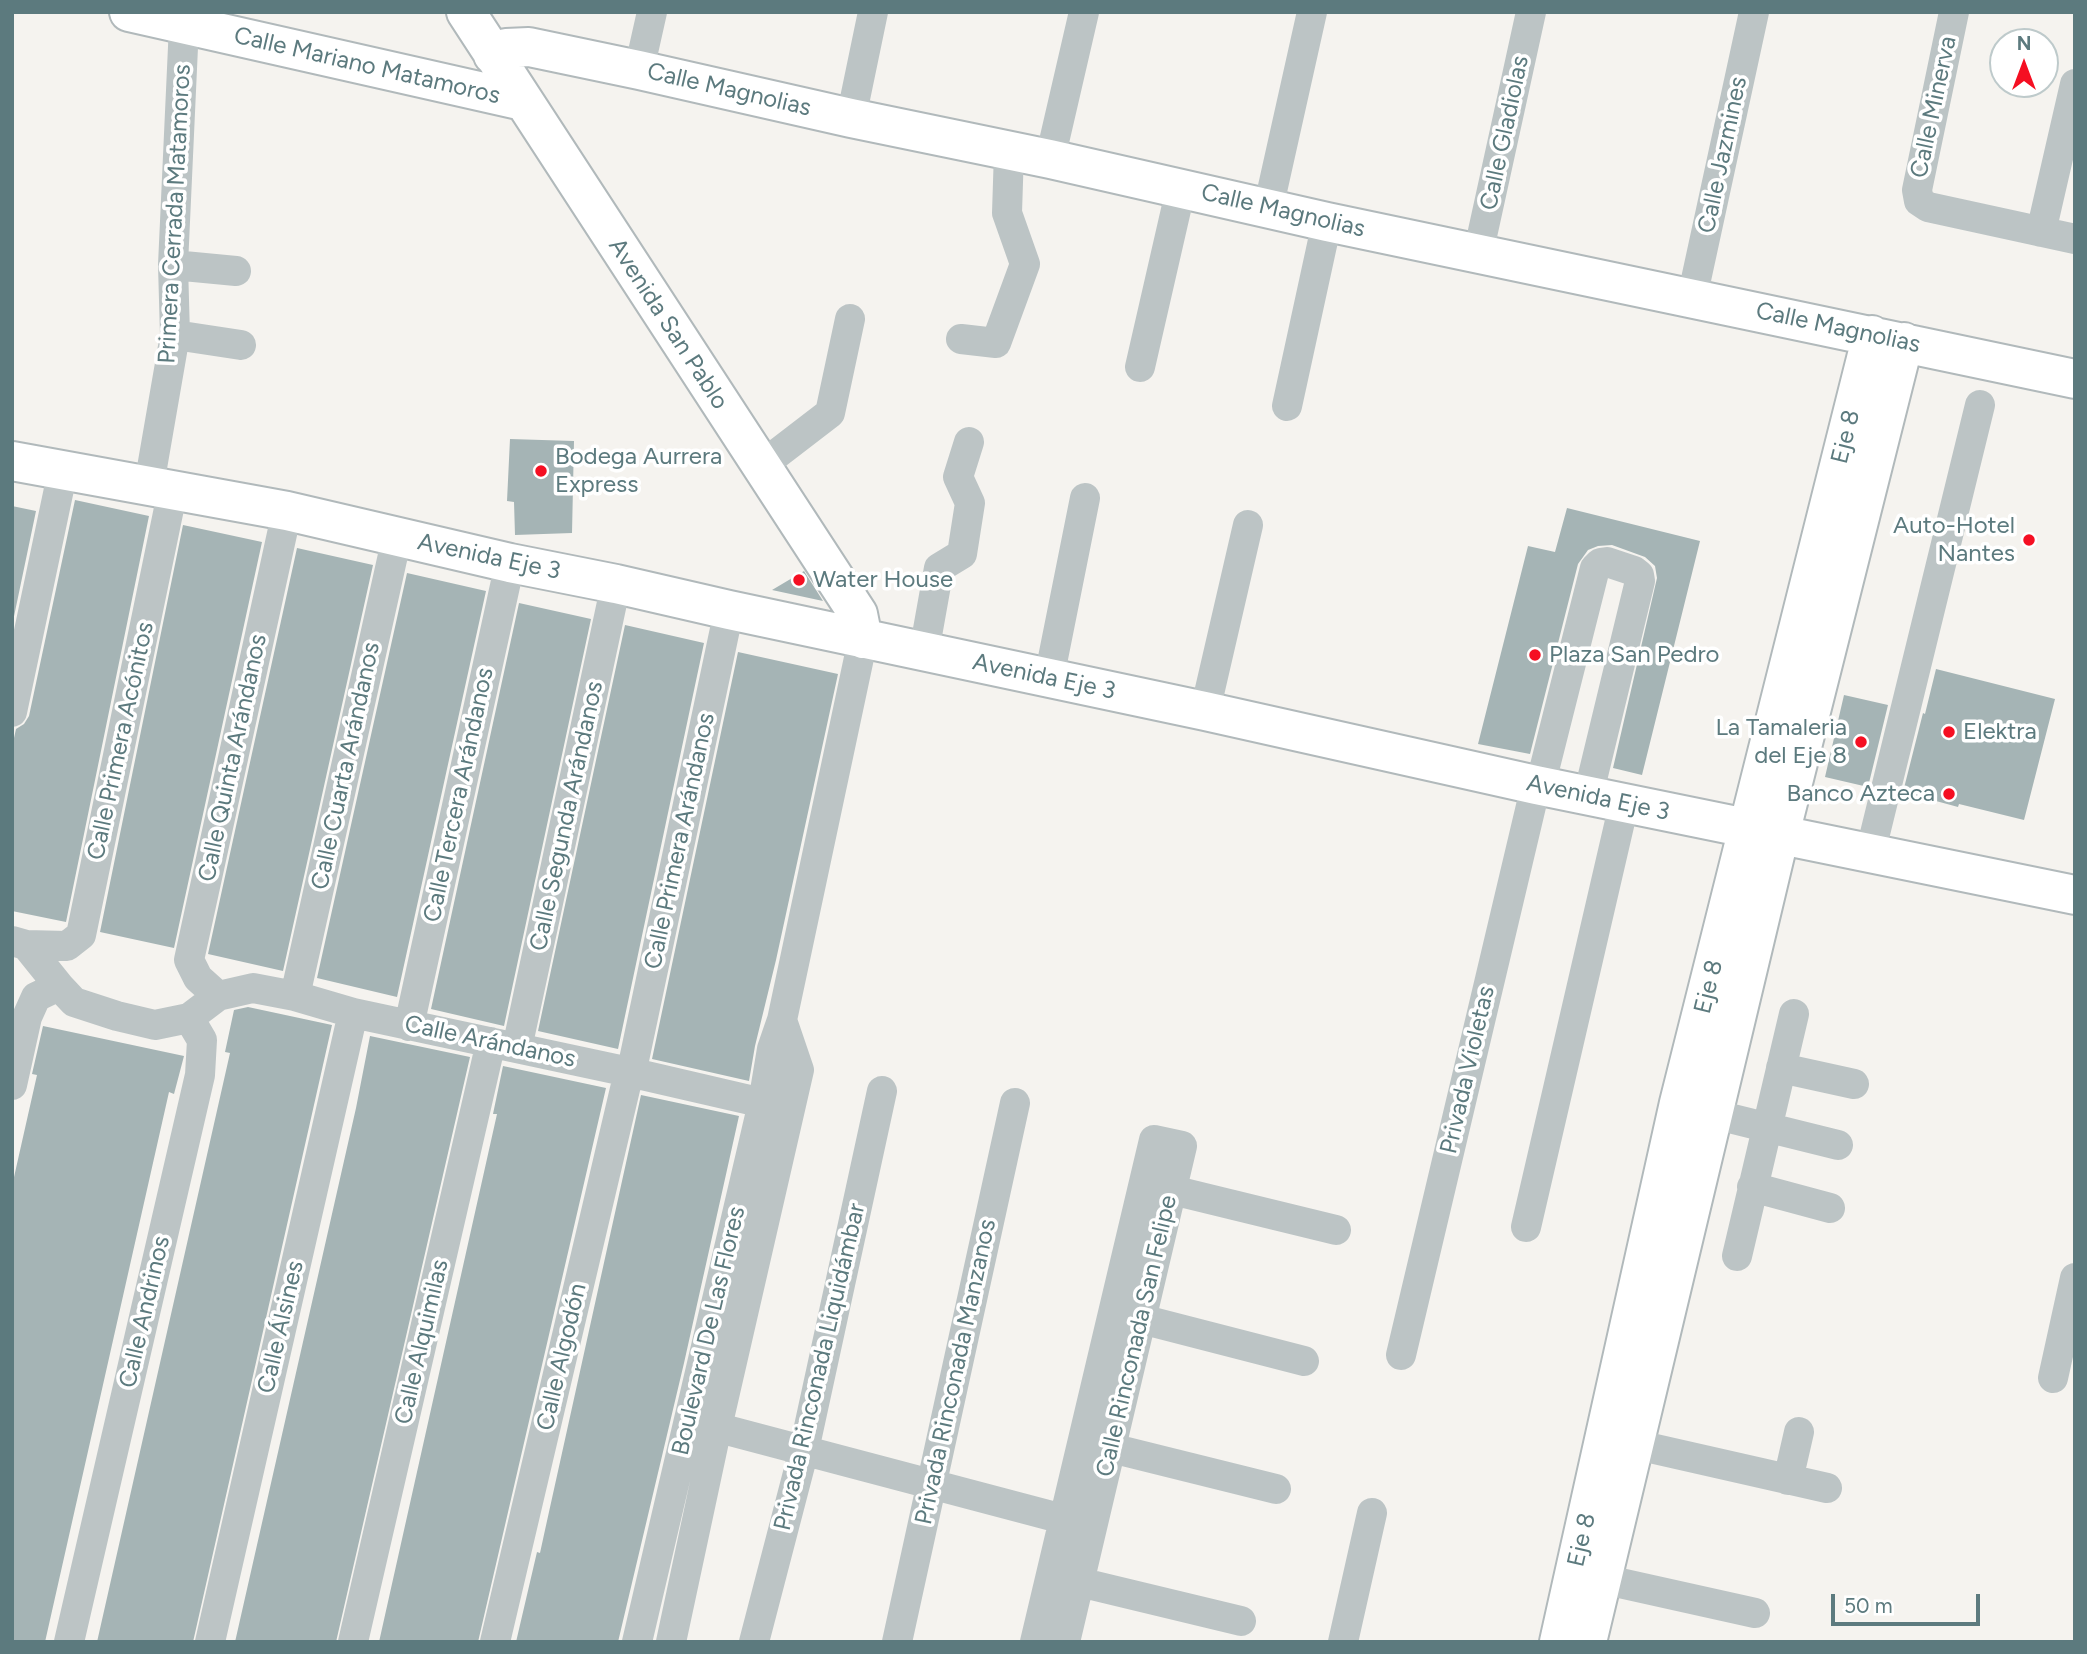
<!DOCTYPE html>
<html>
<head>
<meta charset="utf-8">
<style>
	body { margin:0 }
	#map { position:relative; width:2087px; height:1654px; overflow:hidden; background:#f5f3ef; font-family:Figtree,sans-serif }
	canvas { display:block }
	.frame { position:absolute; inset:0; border:14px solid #5c7a7e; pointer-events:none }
	.north { position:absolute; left:1989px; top:28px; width:70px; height:70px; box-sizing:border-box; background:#fff; border:2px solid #becacb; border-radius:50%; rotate:0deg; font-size:19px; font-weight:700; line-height:28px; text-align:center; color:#5c7a7e }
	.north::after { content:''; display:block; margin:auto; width:24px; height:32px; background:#f50f22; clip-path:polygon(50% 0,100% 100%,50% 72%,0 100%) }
	.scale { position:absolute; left:1831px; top:1594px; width:149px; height:32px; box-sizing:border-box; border:4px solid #5c7a7e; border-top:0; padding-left:9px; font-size:21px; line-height:24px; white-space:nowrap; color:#5c7a7e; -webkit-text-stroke:5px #fff; paint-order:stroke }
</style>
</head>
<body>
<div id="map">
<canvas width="2087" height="1654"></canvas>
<div class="frame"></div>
<div class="north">N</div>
<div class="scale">50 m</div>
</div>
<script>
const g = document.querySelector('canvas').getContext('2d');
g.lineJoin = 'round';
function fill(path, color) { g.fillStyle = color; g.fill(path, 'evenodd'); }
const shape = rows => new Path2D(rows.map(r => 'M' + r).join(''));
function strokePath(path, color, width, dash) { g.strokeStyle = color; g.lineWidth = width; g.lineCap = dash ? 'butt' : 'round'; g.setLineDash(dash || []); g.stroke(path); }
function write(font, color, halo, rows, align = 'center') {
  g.font = font + ' Figtree,sans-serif'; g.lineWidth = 7; g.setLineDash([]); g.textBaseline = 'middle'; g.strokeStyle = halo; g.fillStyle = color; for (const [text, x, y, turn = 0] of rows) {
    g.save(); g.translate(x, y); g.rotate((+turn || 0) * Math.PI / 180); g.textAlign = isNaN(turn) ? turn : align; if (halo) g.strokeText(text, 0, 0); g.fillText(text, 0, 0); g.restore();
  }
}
fill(shape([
	[510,439,574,441,572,533,515,535,514,502,507,501],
	[75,500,149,516,66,922,12,911,12,747,16,729,24,724,29,716],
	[12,506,36,511,12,626],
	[1567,508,1700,541,1642,775,1613,768,1657,578,1655,566,1645,557,1612,545,1598,546,1588,550,1578,564,1530,754,1478,744,1528,546,1555,552],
	[183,525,262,542,174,948,100,932],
	[297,548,373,565,283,971,208,954],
	[804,571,823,601,772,590],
	[407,573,486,591,397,997,317,978],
	[519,603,591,619,504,1026,431,1009],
	[625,625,704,643,618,1049,538,1031],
	[738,652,838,674,776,960,755,1046,749,1081,652,1059],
	[1936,669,2055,699,2024,820,1959,804,1958,807,1903,792,1923,713,1925,714],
	[1844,695,1888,705,1868,787,1825,777],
	[248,1007,332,1025,193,1642,97,1642,230,1053,225,1052,234,1010],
	[43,1026,184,1056,174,1094,169,1092,45,1642,12,1642,12,1186,37,1075,32,1074],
	[370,1036,470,1057,336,1642,235,1642,356,1108],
	[503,1066,606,1088,478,1642,379,1642,497,1114,493,1114],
	[641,1095,739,1116,684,1363,618,1642,516,1642,537,1552,540,1553,545,1530]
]), '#a5b4b5');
const major = shape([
	[129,12,523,101],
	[466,12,858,614,863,639],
	[493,55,506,48,529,47,639,70,851,118,1050,159,1327,222,2075,379],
	[12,461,287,511,510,563,616,584,729,610,1205,711,1536,785,2075,895],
	[1559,1642,1679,1103,1872,335],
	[1587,1642,1780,834,1904,342]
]);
strokePath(major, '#b1b9bb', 42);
strokePath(shape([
	[1954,12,1917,190,1919,201,1928,207,2075,239],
	[639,70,652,12],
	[851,118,873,12],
	[1050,159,1084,12],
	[1268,209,1312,12],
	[2041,232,2075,84],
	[1478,254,1531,12],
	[173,265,236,271],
	[1692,298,1754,12],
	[175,335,241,345],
	[961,339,996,343,1025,264,1007,213,1009,151],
	[1140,367,1181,188],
	[1287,406,1327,222],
	[761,466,830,413,850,319],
	[149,485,175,335,173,265,184,25],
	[924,652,939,568,962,554,970,503,958,477,969,442],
	[1049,678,1085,498],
	[1205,711,1248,525],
	[12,712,63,470],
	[1540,786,1595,568,1600,563,1607,562,1634,571,1639,575,1640,581,1588,796],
	[1870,854,1980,405],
	[12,941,26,945,67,946,81,935,173,489],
	[59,986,74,1002,117,1016,155,1025,189,1018],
	[218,996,198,978,189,960,287,511],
	[295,996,397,537],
	[409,1026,510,563],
	[517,1048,616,584],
	[1781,1068,1854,1084],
	[12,1085,27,1017,36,997,59,986,26,945],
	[1713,1114,1838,1145],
	[1752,1187,1830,1208],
	[1172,1190,1336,1230],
	[1526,1227,1624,804],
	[1737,1256,1794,1014],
	[1141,1319,1304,1361],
	[1401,1355,1536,785],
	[2053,1378,2075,1278],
	[700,1423,1082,1524],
	[1633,1444,1827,1488],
	[1111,1448,1276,1489],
	[1788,1480,1799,1432],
	[1602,1579,1755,1613],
	[1079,1582,1241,1621],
	[69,1642,200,1075,202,1040,189,1018,218,996,253,988,295,996,353,1013,629,1072,763,1103],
	[210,1642,353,1013],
	[353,1642,491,1042],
	[495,1642,629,1072,634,1060,729,610],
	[637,1642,763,1103,772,1049,782,1020,863,639],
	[671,1642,717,1427,799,1070,782,1020],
	[754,1642,804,1450,882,1091],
	[897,1642,1015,1103],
	[1035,1642,1154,1140,1182,1146,1065,1642],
	[1343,1642,1372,1513]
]), '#bcc4c5', 30);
strokePath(major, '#fff', 38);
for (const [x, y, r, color] of [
	[541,471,7,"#f50f22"],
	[2029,540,7,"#f50f22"],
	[799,580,7,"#f50f22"],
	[1535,655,7,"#f50f22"],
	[1949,732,7,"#f50f22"],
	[1861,742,7,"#f50f22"],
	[1949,794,7,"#f50f22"]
]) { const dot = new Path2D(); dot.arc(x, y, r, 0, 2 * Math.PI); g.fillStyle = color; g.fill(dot); strokePath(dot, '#fff', 2.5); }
write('24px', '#5c7a7e', '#fff', [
	["Calle Mariano Matamoros",367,66,13],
	["Calle Magnolias",729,90,13],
	["Calle Minerva",1934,107,-78],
	["Calle Gladiolas",1505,133,-78],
	["Calle Jazmines",1723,155,-78],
	["Calle Magnolias",1283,211,13],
	["Primera Cerrada Matamoros",175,214,-87],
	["Avenida San Pablo",668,324,57],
	["Calle Magnolias",1838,328,12],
	["Eje 8",1846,437,-76],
	["Avenida Eje 3",489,557,12],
	["Avenida Eje 3",1044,677,12],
	["Calle Primera Acónitos",121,741,-78],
	["Calle Quinta Arándanos",233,758,-78],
	["Calle Cuarta Arándanos",346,766,-78],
	["Calle Tercera Arándanos",459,795,-78],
	["Avenida Eje 3",1598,798,12],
	["Calle Segunda Arándanos",567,816,-78],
	["Calle Primera Arándanos",680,841,-78],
	["Eje 8",1709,987,-76],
	["Calle Arándanos",490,1042,12],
	["Privada Violetas",1468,1070,-77],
	["Calle Andrinos",145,1312,-77],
	["Calle Álsines",281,1327,-77],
	["Boulevard De Las Flores",709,1331,-77],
	["Calle Rinconada San Felipe",1137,1336,-77],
	["Calle Alquimilas",422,1342,-77],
	["Calle Algodón",562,1357,-77],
	["Privada Rinconada Liquidámbar",820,1367,-77],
	["Privada Rinconada Manzanos",956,1372,-78],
	["Eje 8",1582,1540,-77]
]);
write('24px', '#5c7a7e', '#fff', [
	["Bodega Aurrera",555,457],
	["Express",555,485],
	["Auto-Hotel",2015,526,"right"],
	["Nantes",2015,554,"right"],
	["Water House",813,580],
	["Plaza San Pedro",1549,655],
	["La Tamaleria",1847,728,"right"],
	["del Eje 8",1847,756,"right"],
	["Elektra",1963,732],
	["Banco Azteca",1935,794,"right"]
], 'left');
</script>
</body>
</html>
